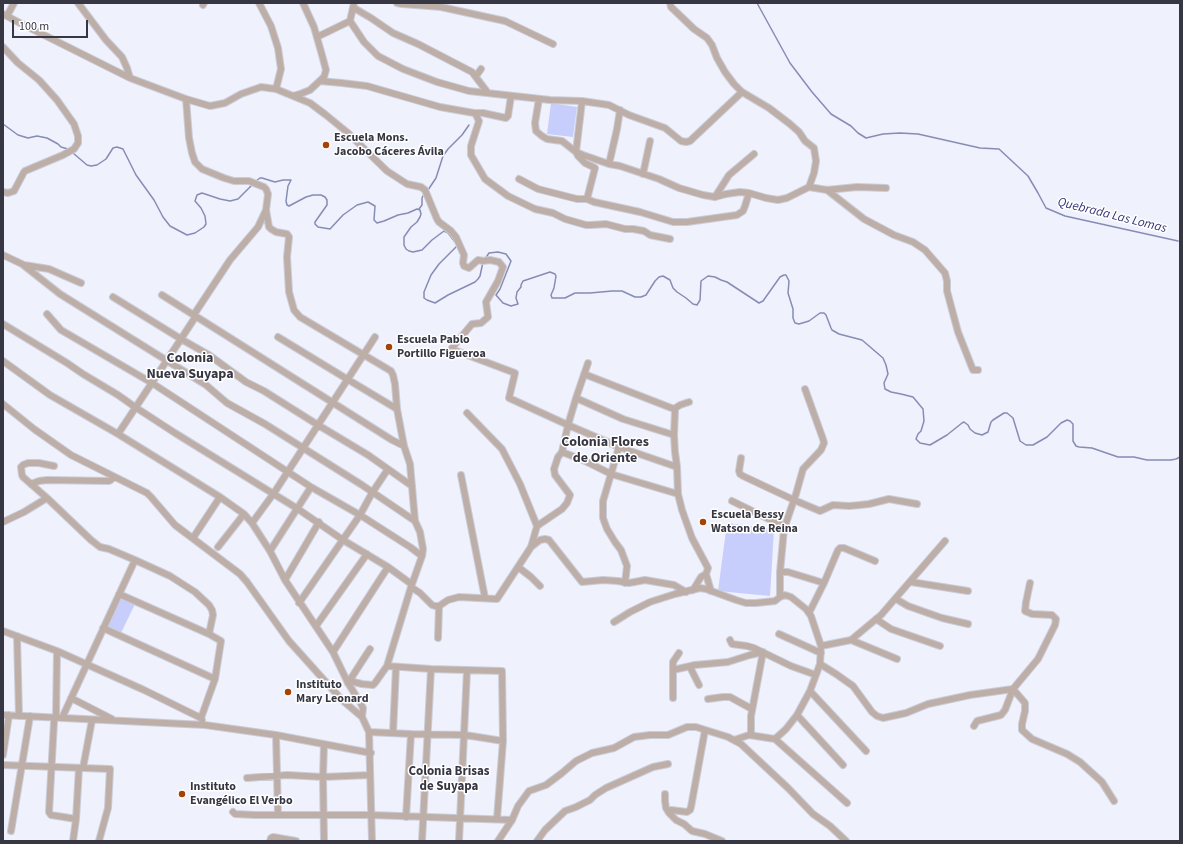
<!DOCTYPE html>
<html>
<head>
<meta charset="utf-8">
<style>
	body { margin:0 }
	#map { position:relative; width:1183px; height:844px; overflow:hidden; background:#eff1fd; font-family:"Source Sans 3",sans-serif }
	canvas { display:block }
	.frame { position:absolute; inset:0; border:4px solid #363743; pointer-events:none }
	.scale { position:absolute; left:12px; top:20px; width:76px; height:18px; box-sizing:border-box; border:2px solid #363743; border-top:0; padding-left:5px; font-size:12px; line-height:14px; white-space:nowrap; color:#363743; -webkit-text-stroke:3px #fff; paint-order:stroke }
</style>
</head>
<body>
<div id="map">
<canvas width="1183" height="844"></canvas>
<div class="frame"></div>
<div class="scale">100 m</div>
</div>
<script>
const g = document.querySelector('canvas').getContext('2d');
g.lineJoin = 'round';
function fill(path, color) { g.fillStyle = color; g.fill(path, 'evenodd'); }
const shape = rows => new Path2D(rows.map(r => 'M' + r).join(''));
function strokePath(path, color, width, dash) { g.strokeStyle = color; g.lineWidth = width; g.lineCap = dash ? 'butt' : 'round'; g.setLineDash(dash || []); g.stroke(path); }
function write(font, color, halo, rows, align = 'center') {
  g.font = font + ' "Source Sans 3",sans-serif'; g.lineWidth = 3; g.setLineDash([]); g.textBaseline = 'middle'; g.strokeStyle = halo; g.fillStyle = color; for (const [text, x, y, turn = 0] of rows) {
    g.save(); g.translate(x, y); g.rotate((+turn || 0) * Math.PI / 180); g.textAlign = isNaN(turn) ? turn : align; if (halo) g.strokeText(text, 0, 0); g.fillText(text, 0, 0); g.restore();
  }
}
fill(shape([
	[551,103,577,107,573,137,547,134],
	[727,523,774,529,770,596,718,591],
	[121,597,135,604,120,635,106,629]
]), '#c8cefb');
strokePath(shape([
	[757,3,790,63,812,92,831,114,851,126,858,133,866,138,883,134,900,133,918,134,980,148,999,149,1028,176,1038,193,1046,208,1065,216,1178,241],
	[3,124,18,135,28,138,37,136,47,138,58,144,61,147,68,149],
	[73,153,87,165,91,166,97,165,106,159,113,148,117,147,123,149,136,175,154,200,163,217,170,226,187,235,195,233,204,227,206,224,205,216,201,208,195,201,197,195,202,193,220,199,230,201,238,199,252,185],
	[256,181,260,178,262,178,275,182,283,180,291,180,288,186,286,201,287,205,289,206,306,197,313,195,321,195,325,197,327,200,327,205,315,222,315,224,318,227,330,229,343,215,357,205,368,202,375,206,374,220,377,223,384,221,398,215,408,213,417,209,420,210,421,214,420,217,417,222,411,227,404,237,404,245,406,249,409,251,413,252,422,250,432,240,444,231,448,233,455,242],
	[428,190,436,178,443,156,448,149,462,135,469,125],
	[419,209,422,205,422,198,424,194],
	[457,245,457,246,439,264,431,275,424,292,424,298,427,300,435,303,448,295,475,282,478,279,480,276,483,262],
	[485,259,489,253,498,252,506,254,511,261,500,289,496,295,503,303,511,306,518,304,516,298,517,292,521,287,521,285,523,281,550,272,555,274,556,276,554,288,551,295,552,298,565,298,575,293,590,293,612,291,622,291,635,297,641,297,646,295,655,281,659,277,663,276,670,280,673,288,677,292,686,298,693,304,697,305,700,300,701,281,708,276,715,277,721,280,727,282,759,303,763,301,780,277,784,275,786,275,789,281,788,293,793,309,793,318,795,323,799,324,809,321,820,313,824,313,826,315,831,328,832,330,839,334,862,340,883,358,886,365,888,374,884,383,885,389,891,392,901,394,913,397,923,409,924,421,921,431,918,434,916,439,920,443,930,445,947,435,962,423,964,422,968,425,970,429,975,433,982,435,988,432,991,422,993,420,1004,413,1007,413,1013,418,1020,441,1026,445,1033,445,1047,437,1061,423,1067,420,1070,421,1073,424,1073,441,1076,446,1079,447,1092,448,1118,457,1134,457,1147,460,1171,460,1176,459,1180,457]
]), '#878cb5', 1.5);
const minor = shape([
	[78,3,106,40,122,57,127,68,130,78],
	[259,3,271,26,278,48,281,69,276,89],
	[397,3,402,4,441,7,505,21,553,44],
	[203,5,204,3],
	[354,8,371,18,393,33,418,44,472,72,488,93],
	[3,14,18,22,130,78,186,99,210,106,225,103,241,94,261,87,276,89,293,96,300,94,310,90,324,77,326,70,322,55,314,27,303,3],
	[7,16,14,3],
	[350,21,364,42,378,56,403,69,437,82,469,91,550,100,582,101,609,105,629,115,665,128,681,141,686,142,690,141,742,92],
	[317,37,350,21,354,3],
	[3,47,18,63,39,80,57,100,74,124,78,136,78,143,74,149,63,155,25,171,24,172,14,191,8,193,3,192],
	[476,76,481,69],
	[320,81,342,83,367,86,440,107,474,113,476,115,479,121,471,146,471,155,485,179,508,196,535,209,553,213,565,219,586,225,591,225,606,224,625,229,633,229,644,231,650,235,670,239],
	[293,96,310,103,326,115,348,133,387,171,407,184,421,187,425,190,437,219,439,222,451,231,456,237,464,255,463,263,464,266,469,268,478,260,483,261,490,260,499,262,503,267,498,281,486,302,488,317,481,323,472,324,452,348,454,350,515,373,509,398,568,425,562,452,558,457,554,469,555,475,570,495,567,503,562,509,537,526],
	[539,99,535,123,536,131,542,136,547,139,562,141,576,152,583,155,609,164,620,166,659,179,679,188,703,195,715,197,726,194,740,192,749,193,766,198,778,200,787,198,809,187,814,173,816,161,814,148,805,141,799,132,790,124,769,108,742,92,734,84,725,72,717,58,712,45,707,38,694,29,671,7,670,3],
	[582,101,576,152,578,156,585,163,595,168,587,199],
	[474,113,483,113,506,118,508,116,511,96],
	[609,164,617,129,620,110],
	[643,174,650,141],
	[519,179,538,189,577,199,587,199,594,202,640,212,673,222,687,222,737,215,743,211,745,206,749,193],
	[809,187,827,190,857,187,886,188],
	[827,190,864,219,894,235,913,242,925,250,945,273,947,281,947,291,958,332,973,370,978,370],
	[715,197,729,175,754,154],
	[266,210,269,227,271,229,276,232,287,234,289,237,287,257,289,292,294,310,300,317,391,371,393,375,395,384,397,409,404,446,410,464,415,521,420,532,423,549,422,556,411,587,387,666,375,683,373,685,362,684,350,681],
	[3,255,22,264,60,294,206,385,227,403,265,424,362,485,415,521],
	[24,265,49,269,81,283],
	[162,295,392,440,404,446],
	[113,297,181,339,209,355,246,382,264,391,318,425,368,455,412,486],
	[47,314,61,330,152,383,311,487,360,515,410,547,422,556],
	[3,324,67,363,83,374,118,395,135,407,175,433,298,509,343,540,388,567,410,583,413,581],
	[278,337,347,379,397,409],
	[3,361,50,395,118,434,220,497,244,514,252,523,270,551,285,580,333,652,348,683,360,702,363,708,362,717],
	[588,363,576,398,568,425,619,447,677,467],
	[584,374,674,409],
	[576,398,623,419,674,435],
	[3,404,34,429,71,455,147,493,151,497,175,525,240,574,247,582,289,641,342,700,362,717,369,732,372,841],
	[674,409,675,411,674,435,675,452,677,467,678,494,682,510,692,538,708,568,706,574,711,591],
	[674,409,680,405,689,402],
	[467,413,502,449,520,484,537,526,531,547],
	[118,434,181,339,194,319,195,313,230,260,258,227,266,210,268,194,266,189,264,187,249,181,234,181,224,178,202,169,195,162,192,153,189,138,186,99],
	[619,447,603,501,603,518,607,529,615,542,621,550,627,566,625,583],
	[562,452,585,461,611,474,678,494],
	[741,458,739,471,740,474,743,476,794,500,820,511,833,505,849,506,860,505,869,504,889,499,917,504],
	[54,466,39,463,28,463,23,465,21,467,22,475,23,477,47,498,91,540,100,547,109,549,135,560,170,576,195,592,209,605,212,610,213,615,209,634],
	[461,475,485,598],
	[31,484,39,481,47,480,109,481,111,480,113,476],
	[732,501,785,527],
	[3,522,24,512,47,498],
	[252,523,274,493,375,337],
	[193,538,220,497],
	[218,547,244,514],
	[270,551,311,487],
	[518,567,531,577,540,586],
	[780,572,788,572,824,583],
	[285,580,319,522],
	[911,582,968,591],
	[411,587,420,593,432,605,435,606,439,606,448,600,459,597,497,599,531,547,540,540,545,539,549,540,582,582,603,580,618,581,629,583,645,580,674,585,686,592],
	[693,590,701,577,706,574],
	[119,594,209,634,221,641,215,679,201,718,202,720],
	[780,597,780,572,784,529,796,494,803,469,821,450,824,443,823,439,805,389],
	[896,599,908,606,942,618,968,624],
	[299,603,360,515,372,493,388,469],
	[809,613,824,583,838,550,840,548,844,548,875,561],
	[876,619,891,629,940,646],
	[614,622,630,612,650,602,675,594,700,588,706,589,736,600,746,603,756,603,775,601,780,597,785,595,791,597,806,609,811,616,821,646,820,664,810,691,797,715,786,729,775,739,749,735,734,740],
	[316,626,367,554],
	[103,628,215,679],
	[3,631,57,651,144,690,201,718],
	[779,634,821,653],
	[17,636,19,716],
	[438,638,439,606],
	[730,640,732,644,747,646,754,648,791,666,816,675],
	[851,640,897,659],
	[821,646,851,640,881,615,945,541],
	[333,652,388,567],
	[820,664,836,674,853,686,872,712,877,716,883,718,906,713,928,704,970,695,1013,689,1038,659,1055,625,1056,619,1052,615,1032,614,1025,611,1026,602,1030,583],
	[387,666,431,669,502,671,503,741,497,819],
	[690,667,699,685],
	[673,670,695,665,728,662,750,655,763,652,751,716,751,735],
	[348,683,370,649],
	[810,691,866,751],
	[71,698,112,719],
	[673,698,673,662,679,653],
	[708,699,723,697,730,697,752,709],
	[3,715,205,725,276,735,371,753],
	[797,715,843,765],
	[56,718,57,651],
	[62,718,135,560],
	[54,722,49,812,51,815,76,819],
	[974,726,977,721,1001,715,1005,710,1013,689,1025,703,1025,711,1022,724,1022,730,1032,739,1067,754,1080,762,1102,782,1114,801],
	[705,730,691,807,690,810,687,812,671,810,669,813,676,820,684,824,692,831,705,834,722,841],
	[369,732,411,734,465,735,503,741],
	[393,733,396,667],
	[276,735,278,815,371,815,512,820],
	[775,739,847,803],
	[3,755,9,715],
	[3,765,110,769,108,808,99,841],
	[83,768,92,720],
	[247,778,287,775,323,777,370,775],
	[665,794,665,801,666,808,669,813],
	[233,812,235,814,255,815,279,815],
	[406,817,411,734],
	[11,831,30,716],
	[73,841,76,819,79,768],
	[270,841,271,838,273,837,296,841],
	[324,841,323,777,324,744],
	[422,841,431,669],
	[459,841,467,670],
	[498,841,512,820,518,806,529,791,546,785,562,773,576,761,592,753,614,748,634,737,650,735,668,735,687,727,696,727,728,737,741,744,788,788,813,814,830,826,846,841],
	[537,841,545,830,565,811,576,807,590,800,595,795,606,788,653,767,668,764]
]);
strokePath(minor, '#caccd8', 8);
strokePath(minor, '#bdaea8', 6);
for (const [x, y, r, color] of [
	[326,145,4,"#a54304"],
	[389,347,4,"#a54304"],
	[703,522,4,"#a54304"],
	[288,692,4,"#a54304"],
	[182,794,4,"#a54304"]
]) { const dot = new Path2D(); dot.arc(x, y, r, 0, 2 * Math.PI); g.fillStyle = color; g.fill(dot); strokePath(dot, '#fff', 1.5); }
write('bold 12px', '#363743', '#fff', [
	["Escuela Mons.",334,138],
	["Jacobo Cáceres Ávila",334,152],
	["Escuela Pablo",397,340],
	["Portillo Figueroa",397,354],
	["Escuela Bessy",711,515],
	["Watson de Reina",711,529],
	["Instituto",296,685],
	["Mary Leonard",296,699],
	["Instituto",190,787],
	["Evangélico El Verbo",190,801]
], 'left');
write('italic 13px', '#343474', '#fff', [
	["Quebrada Las Lomas",1112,216,14]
]);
write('bold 13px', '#363743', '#fff', [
	["Colonia Brisas",449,772],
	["de Suyapa",449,787]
]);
write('bold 14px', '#363743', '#fff', [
	["Colonia",190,359],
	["Nueva Suyapa",190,375],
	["Colonia Flores",605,443],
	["de Oriente",605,459]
]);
</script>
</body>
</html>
